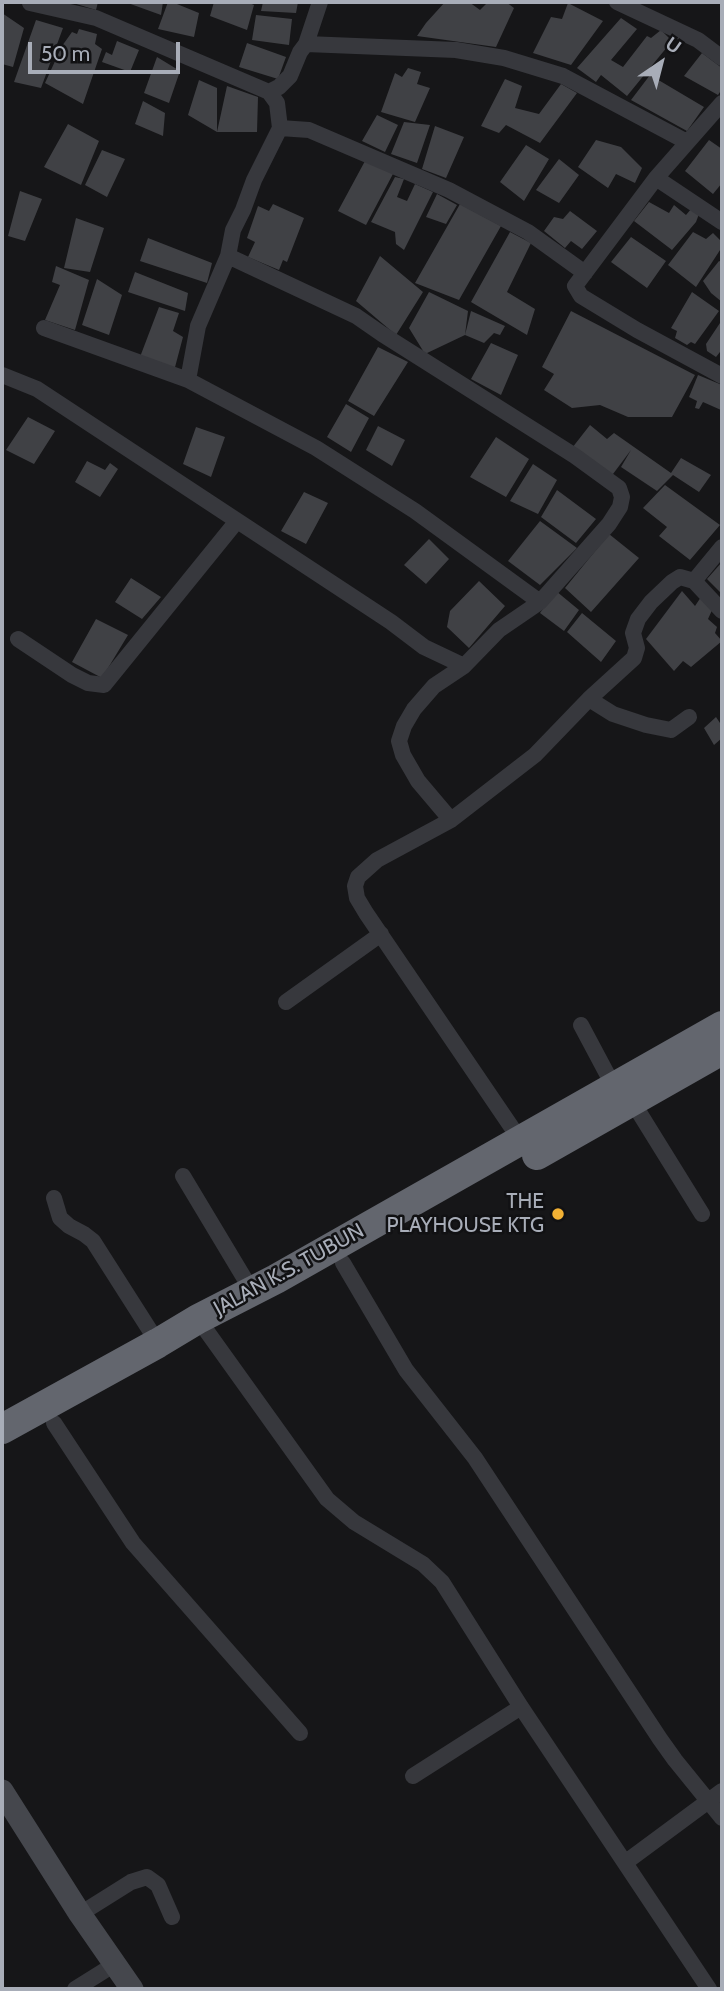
<!DOCTYPE html>
<html>
<head>
<meta charset="utf-8">
<style>
	body { margin:0 }
	#map { position:relative; width:724px; height:1991px; overflow:hidden; background:#161618; font-family:Cabin,sans-serif }
	canvas { display:block }
	.frame { position:absolute; inset:0; border:4px solid #a8adb8; pointer-events:none }
	.north { position:absolute; left:626px; top:28px; width:70px; height:70px; -webkit-text-stroke:5px #111113; paint-order:stroke; rotate:35deg; font-size:19px; font-weight:700; line-height:28px; text-align:center; color:#a8adb8 }
	.north::after { content:''; display:block; margin:auto; width:24px; height:32px; background:#a8adb8; clip-path:polygon(50% 0,100% 100%,50% 72%,0 100%) }
	.scale { position:absolute; left:28px; top:42px; width:152px; height:32px; box-sizing:border-box; border:4px solid #a8adb8; border-top:0; padding-left:9px; font-size:21px; line-height:24px; white-space:nowrap; color:#a8adb8; -webkit-text-stroke:5px #111113; paint-order:stroke }
</style>
</head>
<body>
<div id="map">
<canvas width="724" height="1991"></canvas>
<div class="frame"></div>
<div class="north">U</div>
<div class="scale">50 m</div>
</div>
<script>
const g = document.querySelector('canvas').getContext('2d');
g.lineJoin = 'round';
function fill(path, color) { g.fillStyle = color; g.fill(path, 'evenodd'); }
const shape = rows => new Path2D(rows.map(r => 'M' + r).join(''));
function strokePath(path, color, width, dash) { g.strokeStyle = color; g.lineWidth = width; g.lineCap = dash ? 'butt' : 'round'; g.setLineDash(dash || []); g.stroke(path); }
function write(font, color, halo, rows, align = 'center') {
  g.font = font + ' Cabin,sans-serif'; g.lineWidth = 5; g.setLineDash([]); g.textBaseline = 'middle'; g.strokeStyle = halo; g.fillStyle = color; for (const [text, x, y, turn = 0] of rows) {
    g.save(); g.translate(x, y); g.rotate((+turn || 0) * Math.PI / 180); g.textAlign = isNaN(turn) ? turn : align; if (halo) g.strokeText(text, 0, 0); g.fillText(text, 0, 0); g.restore();
  }
}
fill(shape([
	[70,2,98,2,96,10],
	[125,2,163,2,161,15],
	[168,2,172,2,199,13,194,37,158,29],
	[214,2,247,2,254,5,247,30,210,16],
	[263,2,298,2,296,13,261,11],
	[445,2,469,2,480,10,488,2,506,2,514,8,496,47,417,36,426,23],
	[568,3,603,21,571,65,533,53,551,17,562,19],
	[2,13,24,28,13,67,2,64],
	[256,15,292,19,289,45,252,40],
	[621,18,637,29,611,60,623,67,647,36,651,38,661,30,672,41,627,96,601,75,596,82,577,68],
	[36,20,63,28,41,88,14,82],
	[79,29,97,34,95,44,102,49,83,104,45,83,62,46,72,32,77,34],
	[117,41,139,50,130,72,102,62,106,52,112,55],
	[247,43,286,57,278,79,239,67],
	[702,53,722,68,722,89,718,95,684,76],
	[157,57,180,71,169,103,144,93],
	[408,68,421,72,417,84,430,88,415,122,381,112,395,73,402,77],
	[650,75,704,107,687,131,631,100],
	[505,79,522,86,515,108,539,114,561,84,577,93,540,143,506,125,499,133,481,126],
	[199,80,217,88,217,132,188,115],
	[227,86,258,97,257,132,217,132],
	[143,101,165,113,163,136,135,124],
	[377,115,398,125,385,152,362,141],
	[404,122,430,125,417,163,391,154],
	[68,124,99,141,81,185,44,167],
	[435,126,464,137,446,178,422,169],
	[596,140,621,147,642,168,635,183,616,174,608,188,578,167],
	[709,140,722,149,722,183,713,194,685,171],
	[526,145,549,159,524,201,500,182],
	[102,150,125,159,107,197,85,185],
	[559,159,579,175,559,203,536,190],
	[365,161,394,172,366,225,338,211],
	[395,177,404,179,397,197,407,201,415,184,433,192,404,250,396,244,395,232,371,222],
	[20,191,42,199,25,241,8,236],
	[437,194,457,205,446,224,426,217],
	[649,202,669,213,674,205,686,215,691,209,699,214,696,222,672,250,634,221],
	[273,204,304,218,287,262,283,260,279,270,248,257,255,242,247,238,258,206,269,211],
	[460,204,501,226,459,300,415,283],
	[570,211,597,231,582,249,571,241,565,248,544,231,554,217,563,219],
	[76,218,104,228,90,272,64,268],
	[510,232,531,243,507,292,535,309,527,335,471,302],
	[693,232,706,239,713,233,722,242,722,247,696,287,668,265],
	[631,237,666,261,647,288,611,262],
	[148,238,212,263,207,283,140,261],
	[380,256,423,292,396,335,356,301],
	[719,261,722,262,722,302,711,293,703,281],
	[56,266,89,280,75,330,45,320,60,285,52,282],
	[135,272,188,293,185,311,128,292],
	[97,279,122,295,109,335,82,325],
	[429,292,468,311,465,335,471,311,505,326,500,335,494,333,484,343,465,335,425,354,409,328],
	[692,292,719,311,695,344,691,342,687,345,675,338,677,331,671,328],
	[159,307,179,313,173,331,183,337,174,371,140,357],
	[571,311,695,375,672,417,628,417,600,405,572,408,544,390,554,374,542,367],
	[722,320,722,353,720,352,716,357,707,351,706,344],
	[491,343,518,355,501,395,471,379],
	[378,347,408,362,374,416,348,401],
	[698,375,722,385,721,410,703,402,699,409,695,408,697,401,689,397],
	[346,404,369,418,351,452,327,437],
	[28,417,55,431,34,464,6,450],
	[590,425,607,439,614,433,671,473,681,458,711,475,699,492,673,475,657,491,621,467,631,450,610,478,572,448],
	[378,426,405,440,392,466,366,450],
	[196,427,225,437,211,477,183,464],
	[496,437,529,459,506,497,470,477],
	[87,461,105,470,110,463,118,469,100,497,75,482],
	[533,464,557,480,538,514,510,501],
	[665,485,720,525,690,560,659,536,667,527,643,508],
	[557,490,596,519,576,543,541,517],
	[304,492,328,503,306,544,281,531],
	[540,521,577,548,540,585,508,561],
	[609,534,639,558,591,612,565,588],
	[429,539,449,559,426,584,404,565],
	[722,562,722,594,707,579],
	[131,578,161,597,142,619,115,602],
	[479,581,505,606,469,648,447,627,450,611],
	[556,591,579,610,564,631,540,613],
	[682,591,695,606,701,597,713,608,708,619,717,627,715,633,722,641,691,667,683,661,674,671,646,639],
	[582,613,616,641,601,662,567,632],
	[96,619,128,635,102,678,72,662],
	[716,717,722,726,722,738,714,745,704,728]
]), '#404145');
strokePath(shape([
	[617,2,698,40,722,58],
	[30,3,96,18,269,92],
	[306,44,320,2],
	[722,103,656,178,575,286,581,296,637,330,722,376],
	[280,128,254,180,243,210,233,230,228,256,356,316,382,334,575,456,619,488,622,497,620,507,609,524,540,602,499,630,464,666],
	[656,178,722,222],
	[228,256,198,326,188,380,316,448,415,511,540,602],
	[585,273,528,232,449,190,309,130,280,128,277,103,269,92,279,87,290,76,300,52,306,44,456,50,504,58,563,76,687,142],
	[44,328,188,380],
	[2,375,37,389,391,622,424,647,464,666,434,686,414,709,404,726,399,741,403,755,418,781,451,820],
	[694,581,722,547],
	[18,639,72,675,88,683,104,685,237,521],
	[589,699,613,714,646,725,671,730,689,717],
	[286,1002,381,934],
	[581,1025,614,1087],
	[632,1101,702,1214],
	[523,1144,366,913,357,898,355,886,358,877,377,860,451,820,535,755,589,699,634,658,637,648,633,633,638,619,651,602,672,582,680,577,694,581,722,611],
	[183,1176,252,1291],
	[54,1198,60,1218,69,1226,84,1234,93,1241,158,1343],
	[343,1263,406,1370,475,1458,660,1739,675,1760,722,1818],
	[198,1319,327,1499,354,1522,423,1564,442,1582,521,1707,709,1989],
	[54,1423,133,1543,300,1733],
	[413,1776,521,1707],
	[626,1862,722,1791],
	[80,1914,131,1882,147,1877,158,1885,172,1917],
	[75,1989,115,1964]
]), '#37383d', 16);
strokePath(shape([
	[2,1791,80,1914,132,1989]
]), '#45474d', 23);
strokePath(shape([
	[537,1155,722,1050],
	[2,1429,158,1343,198,1319,276,1279,722,1026]
]), '#63666e', 30);
for (const [x, y, r, color] of [
	[558,1214,7,"#f2b134"]
]) { const dot = new Path2D(); dot.arc(x, y, r, 0, 2 * Math.PI); g.fillStyle = color; g.fill(dot); strokePath(dot, '#111113', 2.5); }
write('21px', '#a8adb8', '#111113', [
	["THE",544,1202],
	["PLAYHOUSE KTG",544,1226]
], 'right');
write('21px', '#a8adb8', '#111113', [
	["JALAN K.S. TUBUN",289,1270,-29]
]);
</script>
</body>
</html>
